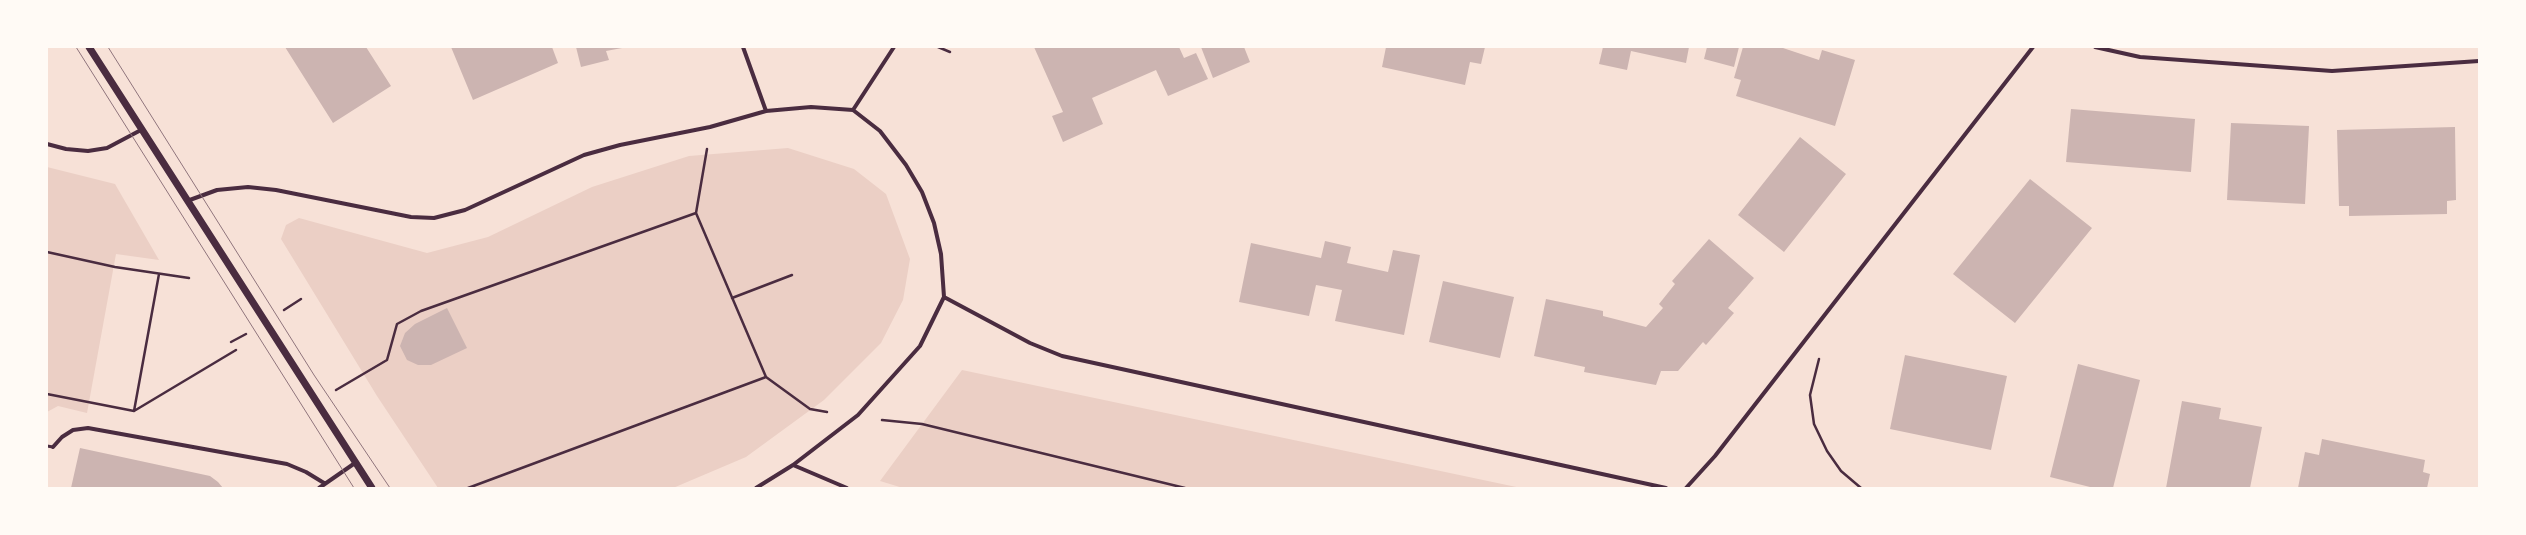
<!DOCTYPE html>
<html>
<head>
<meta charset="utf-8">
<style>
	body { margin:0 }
	#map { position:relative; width:2526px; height:535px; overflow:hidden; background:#f7e1d7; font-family:Signika,sans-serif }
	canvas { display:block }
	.frame { position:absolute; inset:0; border:48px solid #fffaf5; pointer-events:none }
</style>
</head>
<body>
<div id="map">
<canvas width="2526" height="535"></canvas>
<div class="frame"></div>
</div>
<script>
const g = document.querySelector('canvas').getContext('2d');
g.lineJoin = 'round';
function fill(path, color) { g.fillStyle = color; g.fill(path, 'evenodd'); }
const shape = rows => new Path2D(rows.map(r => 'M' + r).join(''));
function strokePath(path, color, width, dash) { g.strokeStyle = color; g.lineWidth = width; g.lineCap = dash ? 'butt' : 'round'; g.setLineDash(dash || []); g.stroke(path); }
fill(shape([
	[788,148,854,169,886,194,910,259,903,300,881,343,824,400,746,457,673,488,438,488,377,396,281,239,286,225,299,218,427,253,488,237,592,187,689,156],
	[47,167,115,184,159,260,116,254,87,413,58,406,47,412],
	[962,370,1521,488,903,488,880,481]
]), '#ebcfc5');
fill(shape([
	[285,47,366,47,391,86,333,123],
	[451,47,552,47,558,63,473,100],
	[576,47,622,47,622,48,606,51,609,60,581,67],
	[1034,47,1179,47,1184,58,1196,53,1208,79,1168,96,1156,70,1092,98,1103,124,1063,142,1052,116,1063,112],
	[1201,47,1244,47,1250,62,1213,78],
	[1386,47,1485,47,1481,64,1470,62,1465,85,1382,67],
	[1603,47,1689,47,1686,63,1631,51,1627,70,1599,64],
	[1707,47,1739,47,1734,67,1704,59],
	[1743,47,1780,47,1819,60,1822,50,1855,60,1835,126,1736,96,1741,80,1734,78],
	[2071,109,2195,119,2191,172,2066,162],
	[2231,123,2309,126,2305,204,2227,200],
	[2455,127,2456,200,2447,201,2447,214,2349,216,2349,206,2339,206,2337,130],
	[1800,137,1846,174,1784,252,1738,215],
	[2030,179,2092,228,2015,323,1953,274],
	[1709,239,1754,278,1728,308,1734,313,1706,345,1703,342,1678,371,1661,371,1656,385,1584,372,1585,367,1534,356,1546,299,1603,311,1603,316,1646,327,1663,308,1659,304,1675,284,1672,281],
	[1325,241,1351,247,1347,263,1388,272,1393,250,1420,255,1404,335,1335,321,1342,290,1316,285,1309,316,1239,302,1251,243,1321,258],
	[1443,281,1514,297,1500,358,1429,342],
	[447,308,467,348,431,365,418,365,407,360,400,346,405,333,415,324],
	[1905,355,2007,376,1991,450,1890,429],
	[2078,364,2140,380,2113,488,2094,488,2050,477],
	[2182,401,2221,408,2219,419,2262,427,2250,488,2166,488],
	[2322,439,2425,460,2423,472,2430,474,2427,488,2298,488,2305,452,2319,455],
	[80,448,210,476,218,482,223,488,71,488]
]), '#ccb4b1');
strokePath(shape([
	[938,47,950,52],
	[707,149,696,213,766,377],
	[47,252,115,267,189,278],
	[732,298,792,275],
	[284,310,301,299],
	[231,342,246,334],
	[1819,359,1810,395,1814,424,1827,451,1841,471,1861,488],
	[336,390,387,360,397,324,421,311,696,213],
	[47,394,134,411,236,350],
	[134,411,159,274],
	[882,420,922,424,1185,488],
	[468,488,766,377,810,409,827,412]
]), '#4a2c40', 2.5);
strokePath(shape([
	[47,446,53,447]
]), '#4a2c40', 3);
strokePath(shape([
	[743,47,766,111],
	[2095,47,2140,57,2332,71,2479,61],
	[853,110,894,47],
	[47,144,66,149,88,151,107,148,141,130],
	[187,201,217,190,248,187,276,190,411,217,434,218,465,210,584,155,620,145,710,127,766,111,811,107,853,110,880,131,906,165,922,192,934,223,941,254,944,297,920,346,858,415,793,465,756,488],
	[944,297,1030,343,1062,356,1666,488],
	[53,447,62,437,73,430,88,428,287,464,306,472,324,483],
	[793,465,847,488],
	[319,488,355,463],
	[1686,488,1715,456,2033,47]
]), '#4a2c40', 4);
strokePath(shape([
	[89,47,372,488]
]), '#4a2c40', 7);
strokePath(shape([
	[76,47,354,488],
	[108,47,314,375,390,488]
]), '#8f747c', 1);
</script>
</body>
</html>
